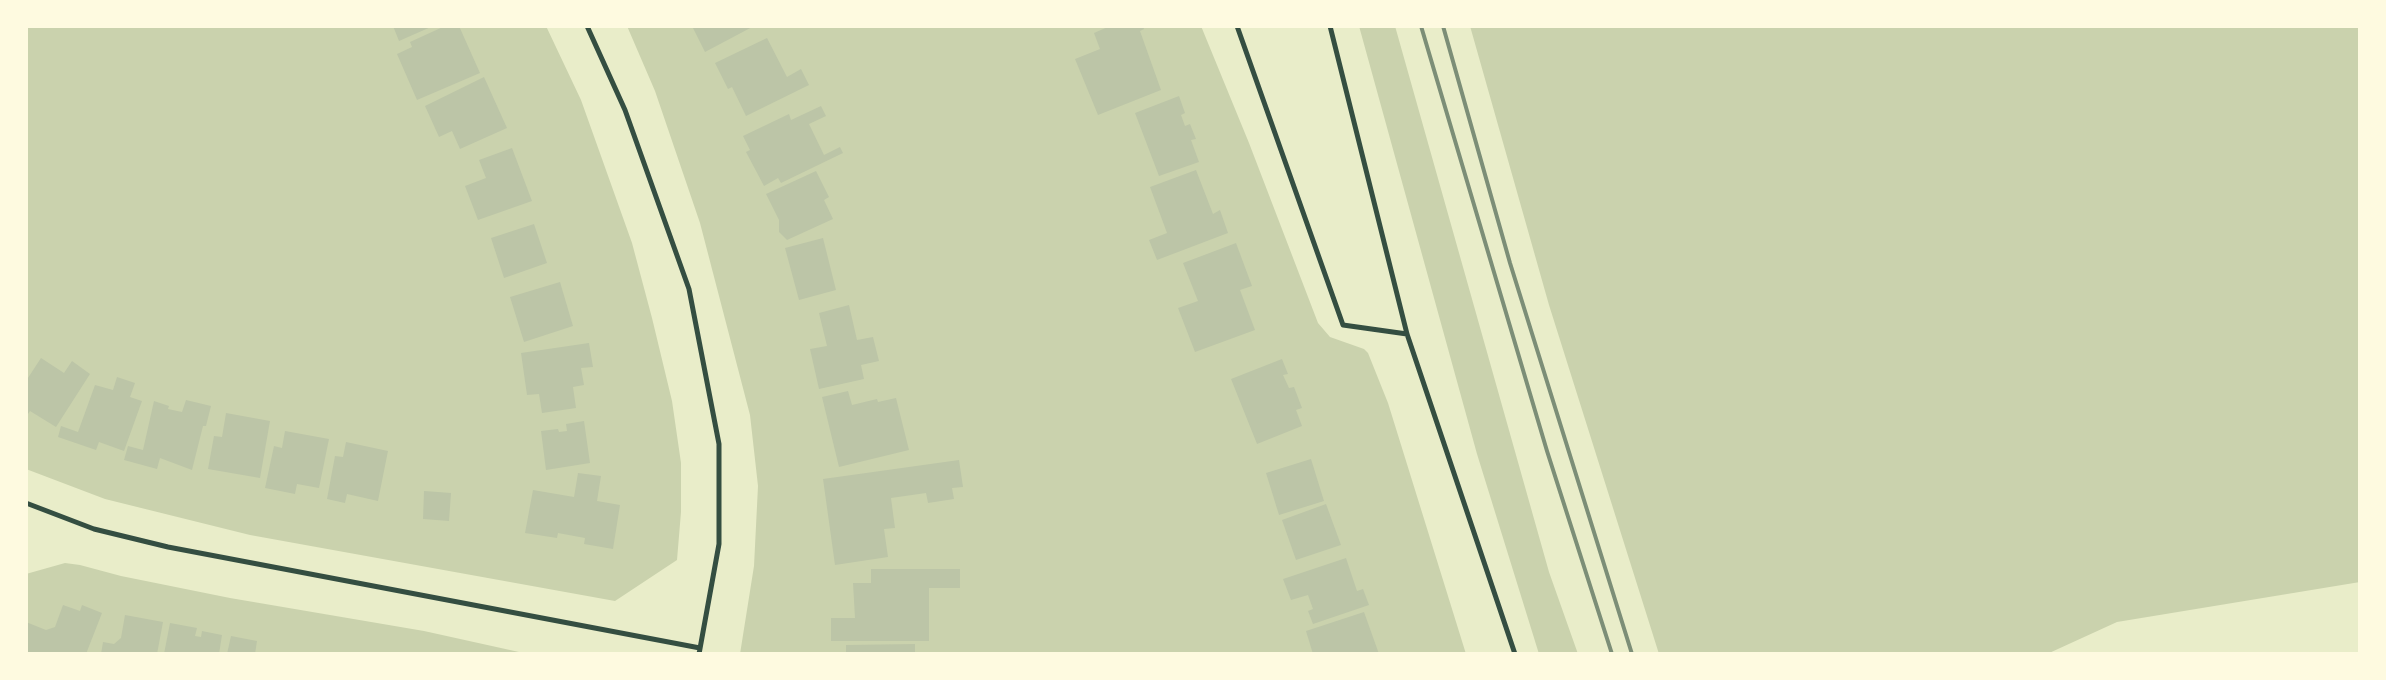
<!DOCTYPE html>
<html>
<head>
<meta charset="utf-8">
<style>
	body { margin:0 }
	#map { position:relative; width:2386px; height:680px; overflow:hidden; background:#e9edc9; font-family:"Exo 2",sans-serif }
	canvas { display:block }
	.frame { position:absolute; inset:0; border:28px solid #fefae0; pointer-events:none }
</style>
</head>
<body>
<div id="map">
<canvas width="2386" height="680"></canvas>
<div class="frame"></div>
</div>
<script>
const g = document.querySelector('canvas').getContext('2d');
g.lineJoin = 'round';
function fill(path, color) { g.fillStyle = color; g.fill(path, 'evenodd'); }
const shape = rows => new Path2D(rows.map(r => 'M' + r).join(''));
function strokePath(path, color, width, dash) { g.strokeStyle = color; g.lineWidth = width; g.lineCap = dash ? 'butt' : 'round'; g.setLineDash(dash || []); g.stroke(path); }
fill(shape([
	[26,26,546,26,581,100,632,243,652,318,672,401,681,463,681,512,677,560,615,601,250,535,105,499,26,469],
	[627,26,1201,26,1249,143,1318,323,1330,337,1364,349,1368,353,1388,403,1466,654,740,654,754,566,758,486,750,415,700,223,655,91],
	[1359,26,1395,26,1549,572,1578,654,1539,654,1477,454],
	[1470,26,2360,26,2360,582,2117,622,2047,654,1659,654,1549,305],
	[65,563,80,565,121,576,230,598,424,631,528,654,26,654,26,574]
]), '#cad2ad');
fill(shape([
	[393,26,433,26,399,41],
	[445,26,459,26,480,73,417,100,397,54,412,47,410,42],
	[692,26,754,26,705,52],
	[1110,26,1143,26,1144,29,1140,31,1161,90,1098,115,1075,59,1100,49,1094,33],
	[767,38,787,77,801,69,809,85,746,116,732,87,728,89,715,63],
	[484,77,507,128,460,149,452,131,439,137,425,106],
	[1179,96,1185,113,1181,115,1185,126,1190,124,1196,139,1191,140,1199,162,1159,176,1135,113],
	[821,106,826,116,809,124,824,155,840,147,843,153,781,183,778,178,764,186,746,152,750,150,743,136,789,114,791,120],
	[512,148,532,201,478,220,465,186,486,178,479,160],
	[1196,170,1213,214,1220,210,1228,233,1157,260,1149,240,1167,233,1150,187],
	[816,171,829,197,824,200,833,219,787,240,779,232,779,220,766,194],
	[534,224,547,263,504,278,491,238],
	[823,238,836,290,799,300,785,248],
	[1236,243,1252,286,1240,290,1255,330,1195,352,1178,308,1198,301,1183,263],
	[560,282,573,326,524,342,510,297],
	[849,305,857,340,873,337,879,361,861,365,864,379,819,389,810,349,827,346,819,313],
	[589,343,593,367,581,368,584,385,573,387,576,408,542,413,539,394,527,395,521,353],
	[41,358,64,373,72,361,90,374,56,427,30,411,26,417,26,381],
	[1282,359,1288,374,1283,375,1289,388,1294,387,1302,408,1296,410,1302,426,1257,444,1231,379],
	[117,377,135,383,130,397,142,401,124,451,99,442,96,450,58,437,61,426,78,432,95,385,113,390],
	[848,391,852,405,877,399,878,402,896,398,909,450,839,467,822,397],
	[186,400,211,406,206,426,203,426,192,470,160,458,157,469,124,460,128,446,143,450,154,401,169,406,168,409,182,412],
	[226,413,270,421,260,478,208,469,214,436,222,437],
	[584,421,590,463,546,470,541,431,558,429,559,432,567,431,566,424],
	[285,431,329,439,319,488,297,484,295,494,265,488,274,446,282,448],
	[346,442,388,451,378,501,347,494,345,503,327,499,335,456,343,457],
	[1311,459,1324,501,1279,515,1266,473],
	[959,460,963,487,952,488,954,499,928,503,926,493,891,498,895,528,884,529,888,557,835,565,823,479],
	[578,473,601,476,597,501,620,505,613,549,584,544,585,538,558,533,557,538,525,533,533,490,574,497],
	[424,491,451,493,449,521,423,519],
	[1326,504,1341,545,1296,560,1282,520],
	[1346,558,1357,591,1363,589,1369,605,1313,624,1308,611,1313,609,1308,595,1291,600,1283,579],
	[871,569,960,569,960,588,929,588,929,641,831,641,831,618,855,618,853,583,871,583],
	[63,605,80,611,82,605,102,613,86,654,26,654,26,622,46,630,55,627],
	[1364,612,1379,654,1313,654,1306,631],
	[125,615,163,622,157,654,101,654,103,642,114,644,121,638],
	[170,623,197,628,195,636,201,637,202,631,222,635,219,654,164,654],
	[231,636,257,641,255,654,227,654],
	[915,644,915,654,846,654,846,645]
]), '#bcc5a7');
strokePath(shape([
	[587,26,625,110,689,289,719,444,719,544,699,654],
	[1237,26,1343,325,1407,334],
	[1330,26,1407,334,1515,654],
	[26,503,94,529,168,547,700,648]
]), '#344e41', 5);
strokePath(shape([
	[1421,26,1547,451,1612,654],
	[1443,26,1510,263,1632,654]
]), '#7c8e77', 4);
</script>
</body>
</html>
